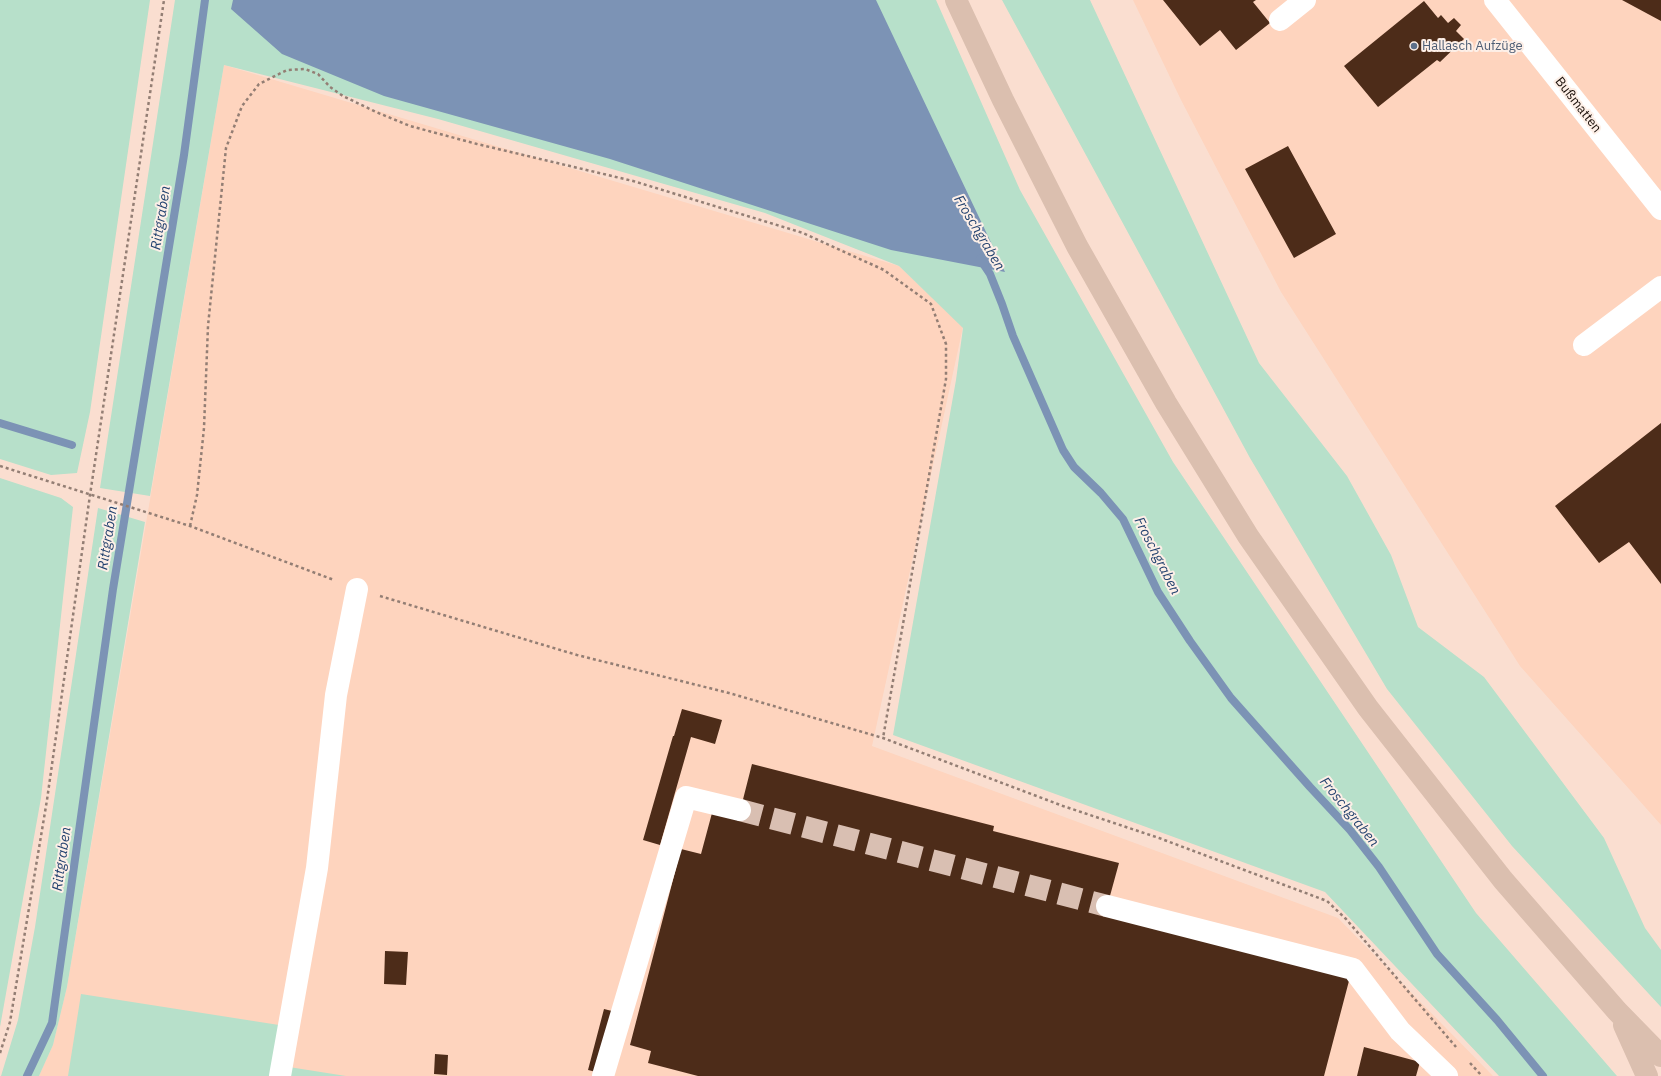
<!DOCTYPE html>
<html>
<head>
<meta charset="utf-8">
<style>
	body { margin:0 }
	canvas { display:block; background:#faded0 }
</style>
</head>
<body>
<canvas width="1661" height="1076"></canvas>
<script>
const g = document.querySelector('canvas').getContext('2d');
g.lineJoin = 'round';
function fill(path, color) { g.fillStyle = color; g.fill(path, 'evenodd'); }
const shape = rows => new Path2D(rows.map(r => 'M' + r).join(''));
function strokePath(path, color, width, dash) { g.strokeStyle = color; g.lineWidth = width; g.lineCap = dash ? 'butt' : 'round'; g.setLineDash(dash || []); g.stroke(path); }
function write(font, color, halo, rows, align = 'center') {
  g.font = font + ' "IBM Plex Sans",sans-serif'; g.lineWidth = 4; g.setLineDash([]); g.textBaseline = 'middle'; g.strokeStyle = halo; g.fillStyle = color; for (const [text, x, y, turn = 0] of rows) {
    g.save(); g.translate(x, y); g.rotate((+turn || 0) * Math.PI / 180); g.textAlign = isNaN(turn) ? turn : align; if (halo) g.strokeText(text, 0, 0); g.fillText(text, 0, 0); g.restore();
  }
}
fill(shape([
	[1133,0,1661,0,1661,825,1520,666,1281,292,1181,100],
	[224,65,899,266,963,327,872,746,1338,918,1493,1076,39,1076,53,1045,67,987]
]), '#fed4be');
fill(shape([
	[0,0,150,0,90,412,77,473,51,475,0,459],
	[175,0,936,0,1020,190,1173,462,1476,913,1617,1076,1499,1076,1325,892,893,735,956,380,963,328,899,266,765,213,438,119,224,65,150,496,100,488],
	[1002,0,1090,0,1259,363,1347,476,1391,555,1418,627,1484,677,1604,838,1645,928,1661,950,1661,1007,1512,846,1387,689,1250,458],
	[0,478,61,498,73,507,41,798,0,1027],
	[98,508,145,522,67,987,53,1045,39,1076,1,1076,18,1020,35,927],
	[81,994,279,1025,271,1076,68,1076],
	[289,1067,346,1076,287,1076]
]), '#b7e0ca');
fill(shape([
	[233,0,876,0,1005,272,891,250,610,159,384,96,282,54,231,9]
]), '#7c93b5');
strokePath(shape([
	[980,259,990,274,1002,304,1013,336,1063,450,1074,467,1101,493,1123,519,1158,592,1190,641,1231,698,1310,787,1350,830,1379,867,1437,954,1497,1020,1543,1076],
	[0,423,72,445],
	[27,1076,52,1023,113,589,184,155,205,0]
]), '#7c93b5', 8);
fill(shape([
	[1163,0,1256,0,1253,2,1270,23,1236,50,1220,30,1200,46],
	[1622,0,1661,0,1661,21],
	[1424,1,1438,18,1441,15,1448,23,1454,18,1461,25,1456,31,1464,39,1440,62,1437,60,1378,107,1344,66],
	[1288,146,1336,234,1294,258,1245,169],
	[1661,423,1661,584,1629,542,1599,563,1555,506],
	[682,709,722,720,715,744,691,737,660,845,643,840,673,736,674,736],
	[752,764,994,826,993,831,1119,863,1105,914,1350,977,1324,1076,698,1076,648,1063,651,1051,630,1045,681,849,701,854,712,813,738,819],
	[385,951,408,952,406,985,384,984],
	[604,1009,616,1012,600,1073,588,1070],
	[1364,1047,1420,1062,1416,1076,1357,1076],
	[435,1054,448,1055,447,1075,434,1074]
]), '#4d2c19');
strokePath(shape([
	[740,810,1107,906]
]), '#d9bfb2', 22, [22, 11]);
strokePath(shape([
	[0,466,190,526,334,580],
	[190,526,197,495,204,428,208,326,226,148,242,106,259,84,287,70,305,69,318,74,330,87,343,96,376,112,410,126,477,144,633,181,803,233,884,270,931,304,946,344,946,379,883,738],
	[380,596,577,655,729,693,883,738,1063,806,1159,838,1327,901,1346,919,1456,1047],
	[0,1053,10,1022,47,800,90,495,164,0],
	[1470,1063,1482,1076]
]), '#937e74', 2.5, [3, 3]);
strokePath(shape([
	[1495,0,1661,209],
	[1280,20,1305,0],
	[1584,345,1661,287],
	[1107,906,1353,969,1400,1031,1447,1076],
	[280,1076,317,868,336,695,357,589],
	[603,1076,686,797,740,810]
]), '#fff', 22);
strokePath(shape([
	[956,0,1003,100,1077,246,1166,403,1248,536,1368,708,1503,880,1617,1011,1661,1056],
	[1624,1025,1647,1076]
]), '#dbbfaf', 22);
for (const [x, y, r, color] of [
	[1414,46,4,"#5c6f8a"]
]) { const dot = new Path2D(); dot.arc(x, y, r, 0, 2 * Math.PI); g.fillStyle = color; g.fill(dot); strokePath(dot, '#fdefe7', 1.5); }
write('13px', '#4e5e75', '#fdefe7', [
	["Hallasch Aufzüge",1422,46]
], 'left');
write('13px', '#1b100a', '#fdefe7', [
	["Bußmatten",1578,105,52]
]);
write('italic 14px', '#23426f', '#fdefe7', [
	["Rittgraben",161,218,-81],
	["Froschgraben",979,233,59],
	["Rittgraben",108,538,-81],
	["Froschgraben",1157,556,63],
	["Froschgraben",1349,812,51],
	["Rittgraben",62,859,-82]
]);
</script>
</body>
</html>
